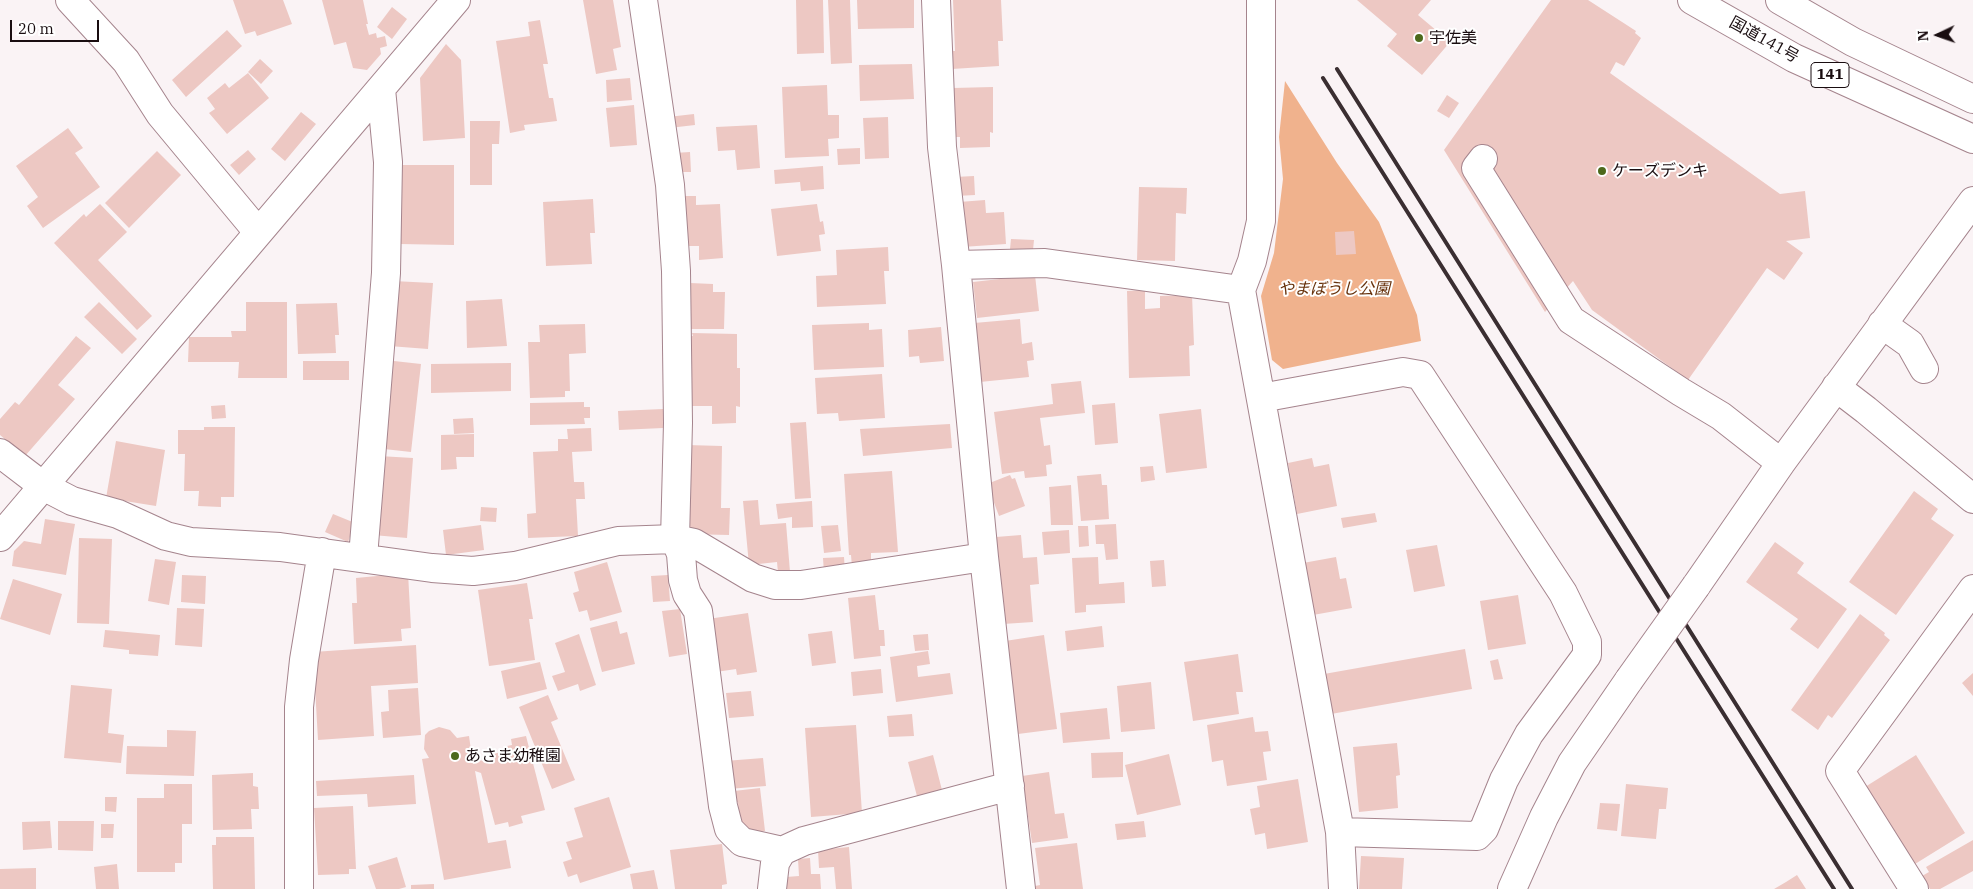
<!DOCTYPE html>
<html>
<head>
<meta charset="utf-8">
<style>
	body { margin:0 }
	#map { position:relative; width:1973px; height:889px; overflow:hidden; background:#faf3f5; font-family:"IBM Plex Serif",serif }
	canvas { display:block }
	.north { position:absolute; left:1913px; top:10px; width:50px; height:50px; -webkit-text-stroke:4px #fff; paint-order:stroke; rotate:267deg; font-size:14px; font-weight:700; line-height:20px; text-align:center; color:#190d10 }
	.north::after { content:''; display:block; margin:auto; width:18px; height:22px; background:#190d10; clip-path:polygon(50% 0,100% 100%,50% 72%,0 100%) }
	.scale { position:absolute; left:10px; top:20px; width:89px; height:22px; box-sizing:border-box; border:2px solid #190d10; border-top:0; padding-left:6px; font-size:15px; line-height:18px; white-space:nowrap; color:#190d10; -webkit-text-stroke:4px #fff; paint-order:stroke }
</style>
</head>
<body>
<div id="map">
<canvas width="1973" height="889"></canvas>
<div class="north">N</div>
<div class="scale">20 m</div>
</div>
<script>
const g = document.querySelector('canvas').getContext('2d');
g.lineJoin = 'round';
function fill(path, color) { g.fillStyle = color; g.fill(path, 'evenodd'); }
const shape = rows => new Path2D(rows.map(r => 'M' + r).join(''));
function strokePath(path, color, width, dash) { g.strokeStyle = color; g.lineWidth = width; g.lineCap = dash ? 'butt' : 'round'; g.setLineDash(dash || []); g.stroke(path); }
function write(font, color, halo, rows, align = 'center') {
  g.font = font + ' "IBM Plex Serif","Noto Sans JP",serif'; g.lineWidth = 4; g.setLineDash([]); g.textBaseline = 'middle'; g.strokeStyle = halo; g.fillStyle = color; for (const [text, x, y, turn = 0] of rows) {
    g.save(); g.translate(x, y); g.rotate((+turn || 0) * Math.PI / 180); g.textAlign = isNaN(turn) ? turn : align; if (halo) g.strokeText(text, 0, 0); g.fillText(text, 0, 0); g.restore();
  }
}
fill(shape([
	[1285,81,1337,163,1379,222,1417,315,1421,341,1283,369,1272,360,1261,296,1274,253,1283,179,1279,137]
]), '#f0b28d');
fill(shape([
	[233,0,283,0,292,24,257,36,255,31,245,34],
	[322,0,363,0,368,24,366,24,369,35,376,33,377,38,385,36,387,46,380,48,381,54,367,70,353,68,346,42,334,45],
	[583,0,613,0,621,47,613,49,617,70,596,74],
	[796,0,823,0,824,53,797,54],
	[828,0,850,0,852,63,831,64],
	[857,0,914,0,914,28,858,29],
	[953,0,1001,0,1003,41,998,41,999,66,952,69,951,51,955,51],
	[1357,0,1431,0,1418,15,1450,42,1422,75,1387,46,1397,34],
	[1551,0,1588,0,1636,31,1635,33,1641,38,1624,66,1616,62,1610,73,1780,194,1805,191,1810,238,1786,241,1803,253,1784,280,1767,268,1688,380,1592,310,1573,281,1545,312,1444,150],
	[392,7,407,19,392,39,377,27],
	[540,20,548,64,543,64,549,98,553,98,557,121,524,125,525,130,510,133,496,41,530,36,528,22],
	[227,30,242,46,186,97,172,80],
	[446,44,461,60,465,138,423,141,420,78],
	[260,59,273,71,261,84,248,72],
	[912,64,914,99,860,101,859,65],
	[248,73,269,98,227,134,209,113,215,109,207,98,225,83,229,88],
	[630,78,632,100,607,102,606,80],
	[827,85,828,115,839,115,839,138,828,139,829,156,785,158,782,87],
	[993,87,993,133,990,132,990,147,960,148,960,137,953,137,953,88],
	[1447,95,1459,103,1449,118,1437,111],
	[634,105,637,145,610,147,606,108],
	[301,112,316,124,285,161,271,149],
	[694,114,695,125,669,128,668,117],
	[888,117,889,158,865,159,863,118],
	[470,121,500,121,499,144,492,144,492,185,470,185],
	[757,125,760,168,737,170,735,150,718,151,716,127],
	[68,128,83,148,75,153,100,187,43,228,27,206,38,197,16,166],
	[860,148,860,164,838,165,837,149],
	[248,150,256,159,239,175,230,165],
	[157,151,181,175,129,228,105,203],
	[690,152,691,172,675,172,674,153],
	[401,165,454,165,454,245,400,244],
	[823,166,824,189,801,191,800,182,775,184,774,170],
	[974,176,975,195,956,196,955,177],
	[1139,187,1187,188,1186,214,1176,213,1175,261,1137,260],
	[685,196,696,196,696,205,720,204,723,258,699,260,699,246,687,246],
	[593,199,595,233,590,233,592,264,546,266,543,202],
	[985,200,986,213,1004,212,1006,244,962,247,959,202],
	[100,204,127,232,98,260,152,316,137,330,54,243,84,214,86,217],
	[817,204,820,222,823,221,825,234,819,235,821,251,777,256,771,209],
	[1354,231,1356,254,1336,255,1335,232],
	[1011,239,1034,240,1033,250,1010,249],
	[888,247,889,271,884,271,886,304,817,307,816,276,837,275,836,250],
	[1035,275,1039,311,977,318,973,282],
	[393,281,433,283,428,349,389,346],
	[690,283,713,284,713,292,725,292,724,329,690,329],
	[1145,290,1145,309,1160,308,1160,296,1192,295,1194,345,1189,346,1190,376,1129,378,1127,291],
	[502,299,507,346,467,348,466,301],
	[99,302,137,339,122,354,84,317],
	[246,302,287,302,287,378,238,378,239,362,188,362,189,337,232,337,231,331,246,331],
	[337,303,339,335,335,335,336,353,298,354,296,304],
	[1020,319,1022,344,1032,342,1034,360,1027,361,1029,377,980,382,974,323],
	[869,323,869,330,882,329,884,367,814,370,812,325],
	[585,324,586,353,569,354,570,391,565,391,565,397,530,398,528,342,540,342,539,325],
	[941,327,944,361,920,363,919,356,909,357,908,330],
	[692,333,737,334,737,368,740,368,740,407,736,406,736,423,712,424,712,406,691,406,692,390,688,389,689,336,693,336],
	[76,336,91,348,58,385,75,399,25,456,0,435,0,419,15,402,19,405],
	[385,360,421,364,411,452,375,448],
	[303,361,349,361,349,380,303,380],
	[511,363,511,391,431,393,431,364],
	[882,374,885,418,839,421,838,413,817,414,815,378],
	[1081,381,1085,413,1040,418,1044,446,1050,445,1052,464,1046,465,1047,476,1025,478,1024,471,1002,474,994,412,1053,404,1051,384],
	[584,402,584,407,590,407,590,418,584,418,585,424,530,425,530,403],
	[1115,403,1118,443,1095,445,1092,405],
	[225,405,226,418,212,419,211,406],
	[663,409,663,428,619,430,618,411],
	[1201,409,1207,468,1166,473,1159,414],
	[473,418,474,433,454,434,453,419],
	[806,422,811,498,795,499,790,423],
	[950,424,952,448,863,456,860,429],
	[204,427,235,427,234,497,221,497,221,507,198,506,199,491,184,491,185,454,178,454,178,430,204,430],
	[591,428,592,451,572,452,574,482,584,482,585,499,576,499,578,536,528,538,527,514,536,513,533,452,558,451,558,439,568,439,567,429],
	[474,434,474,457,456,457,457,469,441,470,441,435],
	[116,441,165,450,156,506,106,498],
	[687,445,722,446,721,508,730,508,729,535,686,534],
	[379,456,413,458,407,538,373,535],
	[1312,458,1314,467,1329,464,1337,506,1297,514,1288,463],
	[1153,466,1155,480,1141,482,1140,467],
	[892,471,898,552,871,553,871,566,852,567,851,555,849,555,844,474],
	[1101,474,1102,485,1107,485,1109,519,1081,521,1077,476],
	[1010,475,1012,479,1015,478,1025,506,999,516,987,484],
	[1071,485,1073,525,1051,525,1049,487],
	[1914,491,1938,509,1931,519,1954,535,1896,615,1849,582],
	[758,500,760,525,786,523,790,572,778,573,777,562,749,565,743,501],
	[812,501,813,527,792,528,792,517,778,519,776,504],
	[481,507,497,508,496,522,480,521],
	[1375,513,1377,522,1343,528,1341,518],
	[333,514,355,523,348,542,325,532],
	[45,519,75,524,66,575,12,566,14,551,24,541,41,544],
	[1116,524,1118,559,1106,560,1104,544,1096,544,1095,525],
	[481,525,484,550,446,555,443,530],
	[838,525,841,551,824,553,821,526],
	[1078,526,1088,526,1089,546,1079,547],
	[1069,530,1070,553,1044,555,1042,532],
	[1021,535,1023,558,1037,557,1039,584,1030,585,1033,622,1003,624,996,537],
	[79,538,112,539,109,624,77,623],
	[1775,542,1804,563,1797,573,1847,609,1818,649,1790,629,1798,619,1746,582],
	[1437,545,1445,586,1414,592,1406,550],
	[844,557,845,572,824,573,823,558],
	[1098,557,1099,584,1124,582,1125,603,1086,605,1086,612,1075,613,1072,558],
	[1336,557,1340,579,1346,578,1352,608,1313,615,1303,563],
	[155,559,176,562,169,605,148,601],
	[1164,560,1166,586,1152,587,1150,561],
	[607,562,622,612,590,621,587,610,579,612,573,593,579,591,574,572],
	[408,573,411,628,401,629,402,641,354,644,352,603,357,603,356,578],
	[182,575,206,576,205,604,181,602],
	[668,575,670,601,653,602,651,576],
	[13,579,62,594,50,635,0,619],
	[527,583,533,619,529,619,535,660,489,666,478,590],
	[875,595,879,630,884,630,885,646,880,646,881,656,854,659,848,598],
	[1518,595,1526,644,1488,650,1480,601],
	[177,608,204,609,202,647,175,645],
	[680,609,687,654,669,657,662,611],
	[748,613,757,672,737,675,736,669,716,672,708,619],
	[1860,614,1885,633,1884,635,1890,640,1832,718,1828,715,1818,730,1791,710],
	[617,621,620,634,627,632,635,664,602,672,590,628],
	[1102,626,1104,647,1067,651,1065,631],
	[105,630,160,635,158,656,129,654,129,650,103,647],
	[832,631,836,663,812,666,808,634],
	[579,634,596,685,580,691,578,684,558,691,552,676,565,672,555,643],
	[928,634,929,650,915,651,913,635],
	[1044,635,1057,729,1018,734,1005,641],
	[416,645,418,683,371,686,374,736,318,740,313,652],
	[1465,649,1472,689,1331,714,1324,674],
	[928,651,930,664,917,666,918,677,950,673,953,694,896,702,890,657],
	[1238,654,1243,692,1236,692,1239,714,1193,721,1184,662],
	[1498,659,1503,679,1494,680,1490,661],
	[540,662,547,689,507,699,501,671],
	[881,669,883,693,853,696,851,672],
	[1973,673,1973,696,1962,683],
	[1151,682,1155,729,1121,732,1117,686],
	[71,685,112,689,108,733,124,735,121,763,64,758],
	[418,688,421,735,383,738,381,712,389,711,388,690],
	[751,691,754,716,729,718,726,693],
	[548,695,558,719,551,722,575,780,552,789,519,707],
	[1107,708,1110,739,1063,743,1060,713],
	[912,714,914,736,889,737,887,716],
	[1253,717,1255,732,1268,731,1271,751,1263,752,1267,780,1227,786,1223,760,1212,762,1207,725],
	[856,725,862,813,811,817,805,728],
	[439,727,450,730,457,738,469,736,472,757,491,764,489,755,506,751,510,758,507,746,512,745,511,739,526,736,545,810,521,816,523,823,509,827,508,822,495,825,481,773,475,771,488,843,506,840,511,868,444,880,422,759,429,758,424,749,425,735,429,731],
	[167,730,196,731,194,776,126,774,127,746,167,747],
	[1397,743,1400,775,1396,776,1398,808,1359,812,1353,747],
	[1123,752,1123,777,1092,778,1091,753],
	[1169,754,1181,805,1137,815,1125,765],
	[933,755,943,794,918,800,908,762],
	[1916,755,1965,833,1915,864,1865,787],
	[763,758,766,786,728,789,725,761],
	[1049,772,1055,814,1064,813,1068,838,1032,843,1022,776],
	[253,773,253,786,258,787,259,809,251,809,252,829,213,830,212,775],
	[414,775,416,804,368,807,367,794,317,796,316,781],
	[1298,779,1308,842,1267,849,1265,833,1255,835,1250,809,1260,807,1257,786],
	[164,784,192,784,192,824,182,824,182,863,175,863,175,872,137,872,137,798,164,798],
	[1626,784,1668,788,1666,809,1659,809,1656,839,1621,836],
	[760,788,765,831,740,833,738,802,735,803,734,791],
	[105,797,117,797,116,812,105,811],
	[609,797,631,867,580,883,577,874,568,877,563,862,572,859,566,842,583,837,574,808],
	[1600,803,1620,804,1617,831,1597,829],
	[353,806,356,869,349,869,349,874,318,875,314,808],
	[50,821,52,848,23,850,22,822],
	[58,821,94,821,93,851,58,850],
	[1144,821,1146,837,1117,840,1115,824],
	[101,824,114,824,113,838,101,838],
	[216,837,254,837,255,889,213,889,212,845,216,845],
	[1973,840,1973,871,1940,889,1930,889,1922,876,1929,872,1926,867],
	[1077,843,1083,889,1036,889,1035,886,1040,885,1035,848],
	[722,844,727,884,722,885,722,889,675,889,670,850],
	[849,847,852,889,836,889,834,867,819,868,818,850],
	[1361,856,1404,858,1402,889,1359,889],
	[397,857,406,887,399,889,376,889,368,866],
	[810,858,811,874,820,874,821,889,786,889,786,877,799,876,798,859],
	[117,864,119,889,96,889,94,867],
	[36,868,36,889,0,889,0,869],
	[654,870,658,889,633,889,630,874],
	[1797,875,1806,889,1774,889,1786,882],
	[434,884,434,889,411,889,411,885]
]), '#edc8c3');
const minor = shape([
	[70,0,126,61,160,114,258,232],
	[643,0,670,185,676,271,678,423,675,539,694,543,753,578,775,585,801,585,984,557],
	[936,0,942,147,956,265,984,557,1021,889],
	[1261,0,1261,221,1252,261,1241,290,1340,832,1343,889],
	[1483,159,1476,168,1571,320,1681,392,1721,416,1781,463],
	[956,265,1045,263,1241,290],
	[1882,324,1910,344,1924,369],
	[1836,387,1866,410,1973,499],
	[1261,398,1403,372,1420,375,1563,593,1587,642,1587,655,1529,734,1504,780,1484,829,1477,836,1340,832],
	[0,453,43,486,72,501,118,514,166,536,191,542,280,547,432,568,473,571,515,566,618,541,675,539,681,554,683,580,687,594,698,611,723,806,729,829,742,842,782,851],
	[0,537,456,0],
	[363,557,386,273,388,162,381,89],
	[1696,586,1781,463,1973,201],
	[299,889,299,707,304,660,322,552],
	[772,889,775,863,782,851,804,841,1010,786],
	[1512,889,1544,817,1572,763,1629,680],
	[1914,889,1840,771,1973,589]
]);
const highway = shape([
	[1692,0,1794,58,1973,139],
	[1780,0,1853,42,1973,99]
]);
strokePath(minor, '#a5848d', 30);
strokePath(highway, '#a5848d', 30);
strokePath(minor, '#fff', 28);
strokePath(highway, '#fff', 28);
strokePath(shape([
	[1337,69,1852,889],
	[1323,78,1834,889]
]), '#3a2e31', 4);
const minorBridge = shape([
	[1629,680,1696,586]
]);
strokePath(minorBridge, '#a5848d', 30, []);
strokePath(minorBridge, '#fff', 28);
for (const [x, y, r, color] of [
	[1419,38,5,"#4c691c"],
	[1602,171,5,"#4c691c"],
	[455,756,5,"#4c691c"]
]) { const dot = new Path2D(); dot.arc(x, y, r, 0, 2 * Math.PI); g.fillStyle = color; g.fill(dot); strokePath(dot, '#fff', 2); }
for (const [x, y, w] of [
	[1830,75,38]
]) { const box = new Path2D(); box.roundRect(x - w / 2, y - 12.5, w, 25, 4); g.fillStyle = '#fff'; g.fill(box); strokePath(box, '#190d10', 1); }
write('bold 15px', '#190d10', null, [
	["141",1830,75]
]);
write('16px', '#190d10', '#fff', [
	["宇佐美",1429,38],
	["ケーズデンキ",1612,171],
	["あさま幼稚園",465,756]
], 'left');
write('16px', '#190d10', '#fff', [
	["国道141号",1764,40,29]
]);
write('italic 16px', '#67320c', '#fff', [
	["やまぼうし公園",1334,289]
]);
</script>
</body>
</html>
